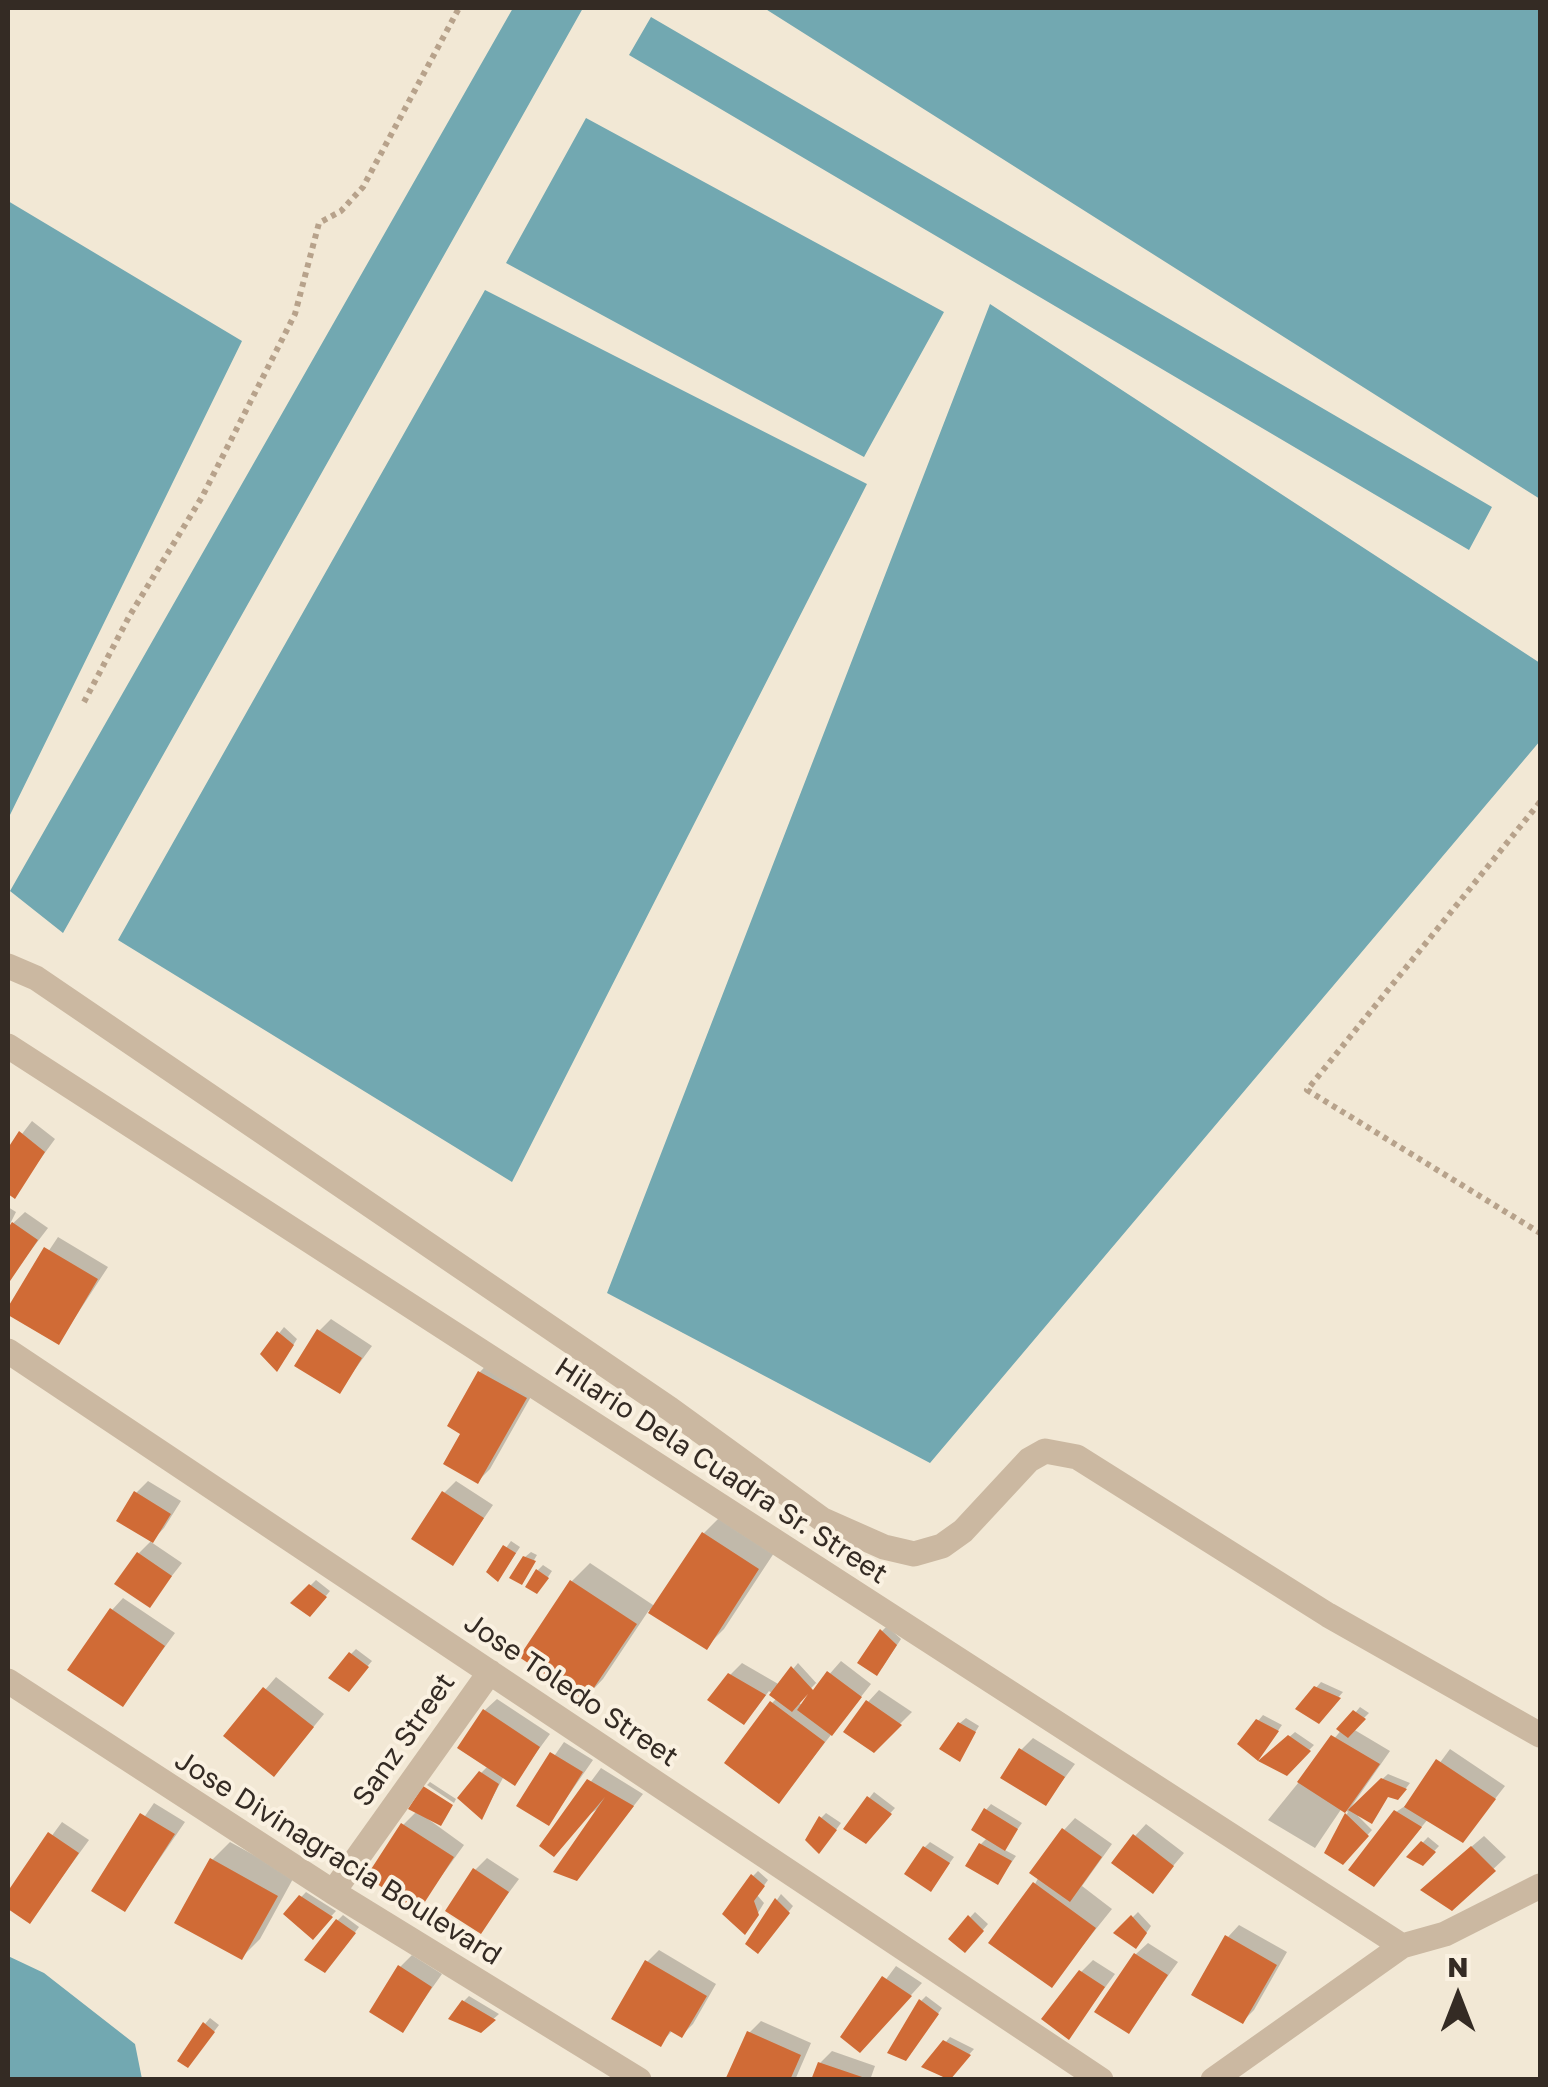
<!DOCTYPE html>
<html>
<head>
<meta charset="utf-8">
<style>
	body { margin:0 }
	#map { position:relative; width:1548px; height:2087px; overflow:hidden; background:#f2e8d5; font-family:"Golos Text",sans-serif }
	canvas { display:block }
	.frame { position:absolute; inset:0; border:10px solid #342b24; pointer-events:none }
	.north { position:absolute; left:1408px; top:1947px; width:100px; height:100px; -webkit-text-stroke:8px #faf1e1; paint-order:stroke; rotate:0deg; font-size:28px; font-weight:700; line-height:40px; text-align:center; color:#342b24 }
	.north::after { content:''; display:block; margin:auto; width:35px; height:45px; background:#342b24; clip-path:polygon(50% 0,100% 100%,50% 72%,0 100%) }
</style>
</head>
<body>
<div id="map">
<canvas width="1548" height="2087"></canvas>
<div class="frame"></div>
<div class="north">N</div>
</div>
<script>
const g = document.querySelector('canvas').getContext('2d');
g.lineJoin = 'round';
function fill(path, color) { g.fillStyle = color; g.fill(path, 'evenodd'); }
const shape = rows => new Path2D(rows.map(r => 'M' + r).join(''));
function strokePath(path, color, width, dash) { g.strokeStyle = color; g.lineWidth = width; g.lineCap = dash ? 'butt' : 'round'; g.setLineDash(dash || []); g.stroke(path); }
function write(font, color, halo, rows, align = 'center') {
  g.font = font + ' "Golos Text",sans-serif'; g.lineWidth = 8; g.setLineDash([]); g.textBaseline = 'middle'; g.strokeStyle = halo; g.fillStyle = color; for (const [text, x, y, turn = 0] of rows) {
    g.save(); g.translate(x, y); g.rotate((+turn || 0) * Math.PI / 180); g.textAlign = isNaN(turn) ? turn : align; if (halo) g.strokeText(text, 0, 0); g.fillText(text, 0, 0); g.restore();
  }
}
fill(shape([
	[513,8,583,8,63,933,10,891],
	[764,8,1540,8,1540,499],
	[651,17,1492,507,1469,550,629,55],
	[586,118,944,312,864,457,506,263],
	[8,201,242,341,8,819],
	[485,290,867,484,512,1182,118,940],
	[990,304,1540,663,1540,741,930,1463,607,1293],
	[8,1956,44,1973,135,2044,142,2079,8,2079]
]), '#72a8b1');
fill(shape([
	[32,1121,55,1139,14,1195,8,1191,8,1152],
	[8,1207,16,1212,8,1228],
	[25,1212,48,1228,8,1280,8,1228],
	[58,1237,108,1267,59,1342,8,1312],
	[331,1319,372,1346,339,1391,319,1331],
	[284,1327,297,1339,282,1363,263,1354],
	[491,1360,537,1386,490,1469,478,1481,464,1433,480,1372],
	[148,1481,181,1501,164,1528,151,1542,182,1563,149,1605,139,1553,152,1540,136,1493],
	[456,1481,493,1505,453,1563,444,1493],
	[722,1515,776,1550,724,1629,706,1647,649,1610,603,1679,585,1698,572,1581,590,1563,656,1607,704,1533],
	[511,1541,520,1547,503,1573,489,1572],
	[531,1552,537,1555,522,1580,525,1557],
	[543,1565,552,1571,542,1586,538,1570],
	[316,1580,330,1591,315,1609,294,1602],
	[123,1598,175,1633,123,1704,112,1610],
	[887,1626,901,1639,882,1668,882,1631],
	[356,1649,372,1661,353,1683,351,1654],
	[841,1661,871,1684,779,1801,772,1703,777,1698,769,1691,755,1710,730,1675,742,1663,780,1685,798,1663,819,1686],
	[816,1683,819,1686,803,1706,798,1702],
	[276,1677,324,1714,285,1762,226,1736],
	[1321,1682,1343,1692,1318,1721,1299,1708],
	[879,1690,912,1712,874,1750,868,1702],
	[497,1699,550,1734,514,1783,504,1776,482,1817,481,1773,488,1766,485,1710],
	[1360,1707,1369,1713,1353,1729,1390,1751,1351,1807,1388,1774,1410,1783,1403,1792,1389,1795,1358,1816,1372,1830,1343,1862,1327,1852,1348,1812,1342,1808,1315,1848,1268,1820],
	[1263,1715,1282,1725,1263,1752,1258,1721],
	[966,1718,979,1726,959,1759,960,1723],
	[1295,1732,1314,1745,1287,1773,1263,1760],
	[1033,1738,1075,1764,1046,1803,1021,1750],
	[564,1742,593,1760,549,1823,520,1805],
	[1450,1749,1505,1786,1463,1840,1428,1819,1385,1872,1396,1812,1411,1802],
	[601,1768,643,1794,577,1878,603,1805,543,1846],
	[430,1782,456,1799,454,1803,427,1785],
	[874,1792,895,1808,865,1841,846,1828],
	[154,1803,185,1822,125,1909,94,1890],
	[991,1804,1022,1823,1003,1849,1016,1856,998,1882,981,1844,988,1837,986,1810],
	[417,1811,464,1845,419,1907,403,1825],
	[826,1813,841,1823,824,1846,821,1818],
	[1075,1818,1112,1844,1082,1886,1112,1909,1051,1985,1035,1884,1064,1830],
	[62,1822,89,1840,30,1921,8,1906,8,1895],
	[1146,1824,1184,1853,1152,1891,1135,1836],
	[1484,1836,1506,1857,1452,1908,1435,1878],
	[1428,1837,1439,1846,1423,1863,1410,1856],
	[230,1842,294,1877,260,1939,242,1957,212,1860],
	[930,1842,954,1857,931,1889,925,1847],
	[487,1858,519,1879,481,1930,475,1870],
	[758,1871,768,1880,757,1895,764,1903,750,1926,753,1876],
	[306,1892,336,1911,313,1936,286,1913],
	[781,1894,793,1906,763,1946,748,1943],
	[975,1912,988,1924,970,1945,951,1938],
	[1138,1912,1151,1926,1141,1941,1117,1933],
	[343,1915,359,1927,330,1965,338,1920],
	[1239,1925,1287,1952,1254,2010,1243,2021,1228,1937],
	[1148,1943,1178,1962,1128,2031,1136,1954],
	[659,1950,716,1984,693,2024,682,2035,673,2030,660,2044,647,1962],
	[412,1955,442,1974,403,2029,400,1967],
	[1093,1960,1115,1974,1069,2036,1081,1972],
	[896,1966,922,1983,872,2038,843,2037],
	[469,1996,499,2014,481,2030,464,2001],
	[926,1996,942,2008,910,2053,921,2001],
	[210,2018,219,2025,193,2059,205,2024],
	[761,2021,811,2043,795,2080,730,2080,749,2033],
	[950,2037,974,2049,947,2079,925,2067],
	[832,2051,875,2066,870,2080,814,2080,820,2063]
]), '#0003');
fill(shape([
	[19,1131,45,1152,15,1199,8,1194,8,1148],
	[12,1222,38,1240,8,1284,8,1228],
	[44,1247,98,1279,59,1345,8,1315,8,1307],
	[317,1329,362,1358,340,1394,294,1366],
	[277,1331,294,1345,277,1372,260,1354],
	[478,1371,527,1398,478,1484,443,1464,460,1434,447,1426],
	[134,1491,171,1514,153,1543,116,1521],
	[442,1491,484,1518,453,1566,411,1539],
	[702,1532,759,1569,707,1650,648,1613],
	[503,1545,516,1553,498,1582,486,1572],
	[137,1552,172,1576,150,1608,114,1584],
	[523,1556,536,1561,522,1585,509,1578],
	[536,1569,549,1578,537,1594,525,1587],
	[570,1580,637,1624,585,1701,519,1657],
	[309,1584,327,1597,310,1617,290,1603],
	[110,1608,165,1646,123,1707,67,1670],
	[880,1629,897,1645,877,1676,857,1663],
	[349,1652,369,1667,349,1692,328,1678],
	[791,1666,813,1690,827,1671,862,1697,832,1736,797,1710,808,1694,792,1712,769,1695],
	[728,1673,766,1695,744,1725,707,1700],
	[1314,1686,1341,1698,1319,1724,1295,1709],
	[263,1687,314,1727,274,1777,223,1736],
	[866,1700,902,1725,874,1753,843,1732],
	[770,1701,825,1742,779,1804,724,1763],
	[483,1709,540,1747,515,1786,457,1748],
	[1353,1710,1366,1719,1348,1738,1336,1729],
	[1256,1719,1279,1731,1258,1761,1237,1744],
	[958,1722,976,1732,960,1762,939,1749],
	[1288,1735,1311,1751,1287,1776,1258,1761],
	[1331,1735,1380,1764,1345,1813,1369,1836,1343,1865,1324,1853,1345,1813,1297,1782],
	[1019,1748,1065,1777,1046,1806,1000,1778],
	[550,1752,583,1772,549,1826,516,1806],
	[1436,1759,1496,1799,1463,1843,1404,1807],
	[479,1771,499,1784,482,1820,457,1798],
	[1381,1778,1407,1789,1398,1800,1388,1797,1372,1824,1348,1810],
	[587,1779,634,1806,577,1881,553,1872,605,1797,554,1857,539,1846],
	[423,1786,453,1805,441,1826,408,1809],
	[867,1796,892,1814,866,1844,843,1829],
	[984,1808,1018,1829,1005,1851,971,1830],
	[1394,1810,1422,1827,1374,1887,1348,1870],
	[140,1813,175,1834,125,1912,91,1891],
	[819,1816,837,1830,819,1854,805,1840],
	[401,1823,454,1857,419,1911,366,1877],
	[1062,1828,1102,1857,1070,1902,1029,1873],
	[48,1832,79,1853,30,1924,8,1909,8,1891],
	[1133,1834,1174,1866,1153,1894,1111,1863],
	[1421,1841,1436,1852,1423,1866,1406,1857],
	[979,1843,1012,1861,998,1885,965,1866],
	[923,1846,950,1863,931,1892,904,1874],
	[1471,1846,1496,1871,1452,1911,1420,1890],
	[210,1858,278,1896,242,1960,174,1923],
	[473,1868,509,1892,481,1934,445,1911],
	[751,1874,765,1886,754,1901,759,1915,745,1935,722,1914],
	[1033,1882,1096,1928,1052,1988,988,1943],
	[299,1895,333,1917,313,1940,283,1914],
	[775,1898,790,1913,758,1954,745,1944],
	[968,1915,984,1931,965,1953,948,1939],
	[1131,1915,1147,1933,1136,1949,1113,1933],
	[336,1919,356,1933,325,1973,304,1960],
	[1225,1935,1277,1965,1243,2024,1191,1995],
	[1134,1953,1168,1975,1129,2034,1094,2012],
	[645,1960,707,1996,682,2038,670,2031,661,2047,611,2019],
	[398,1965,432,1987,403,2033,369,2012],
	[1079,1970,1105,1987,1069,2040,1041,2019],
	[882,1976,912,1996,860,2053,840,2037],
	[919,1999,939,2014,906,2061,887,2053],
	[462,2000,496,2020,481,2033,448,2019],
	[203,2022,215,2032,188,2068,177,2061],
	[747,2031,801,2055,790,2080,725,2080],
	[943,2040,971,2055,950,2080,921,2067],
	[818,2062,868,2079,868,2080,811,2080]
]), '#d06b36');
strokePath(shape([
	[84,702,130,615,202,497,295,314,319,223,341,211,363,187,459,8],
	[1540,802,1307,1090,1540,1233]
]), '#b7a28b', 6, [5, 5]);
strokePath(shape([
	[8,966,36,978,670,1409,823,1520,884,1547,914,1554,942,1546,963,1531,1029,1460,1045,1451,1077,1457,1328,1615,1540,1735],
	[8,1046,1402,1946],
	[8,1351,1101,2080],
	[8,1681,333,1892,639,2080],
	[333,1892,490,1672],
	[1213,2080,1402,1946,1445,1934,1540,1886]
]), '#cbb8a1', 25);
write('28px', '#342b24', '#faf1e1', [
	["Hilario Dela Cuadra Sr. Street",721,1471,33],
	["Jose Toledo Street",571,1690,34],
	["Sanz Street",404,1740,-55],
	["Jose Divinagracia Boulevard",338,1858,32]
]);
</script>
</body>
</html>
